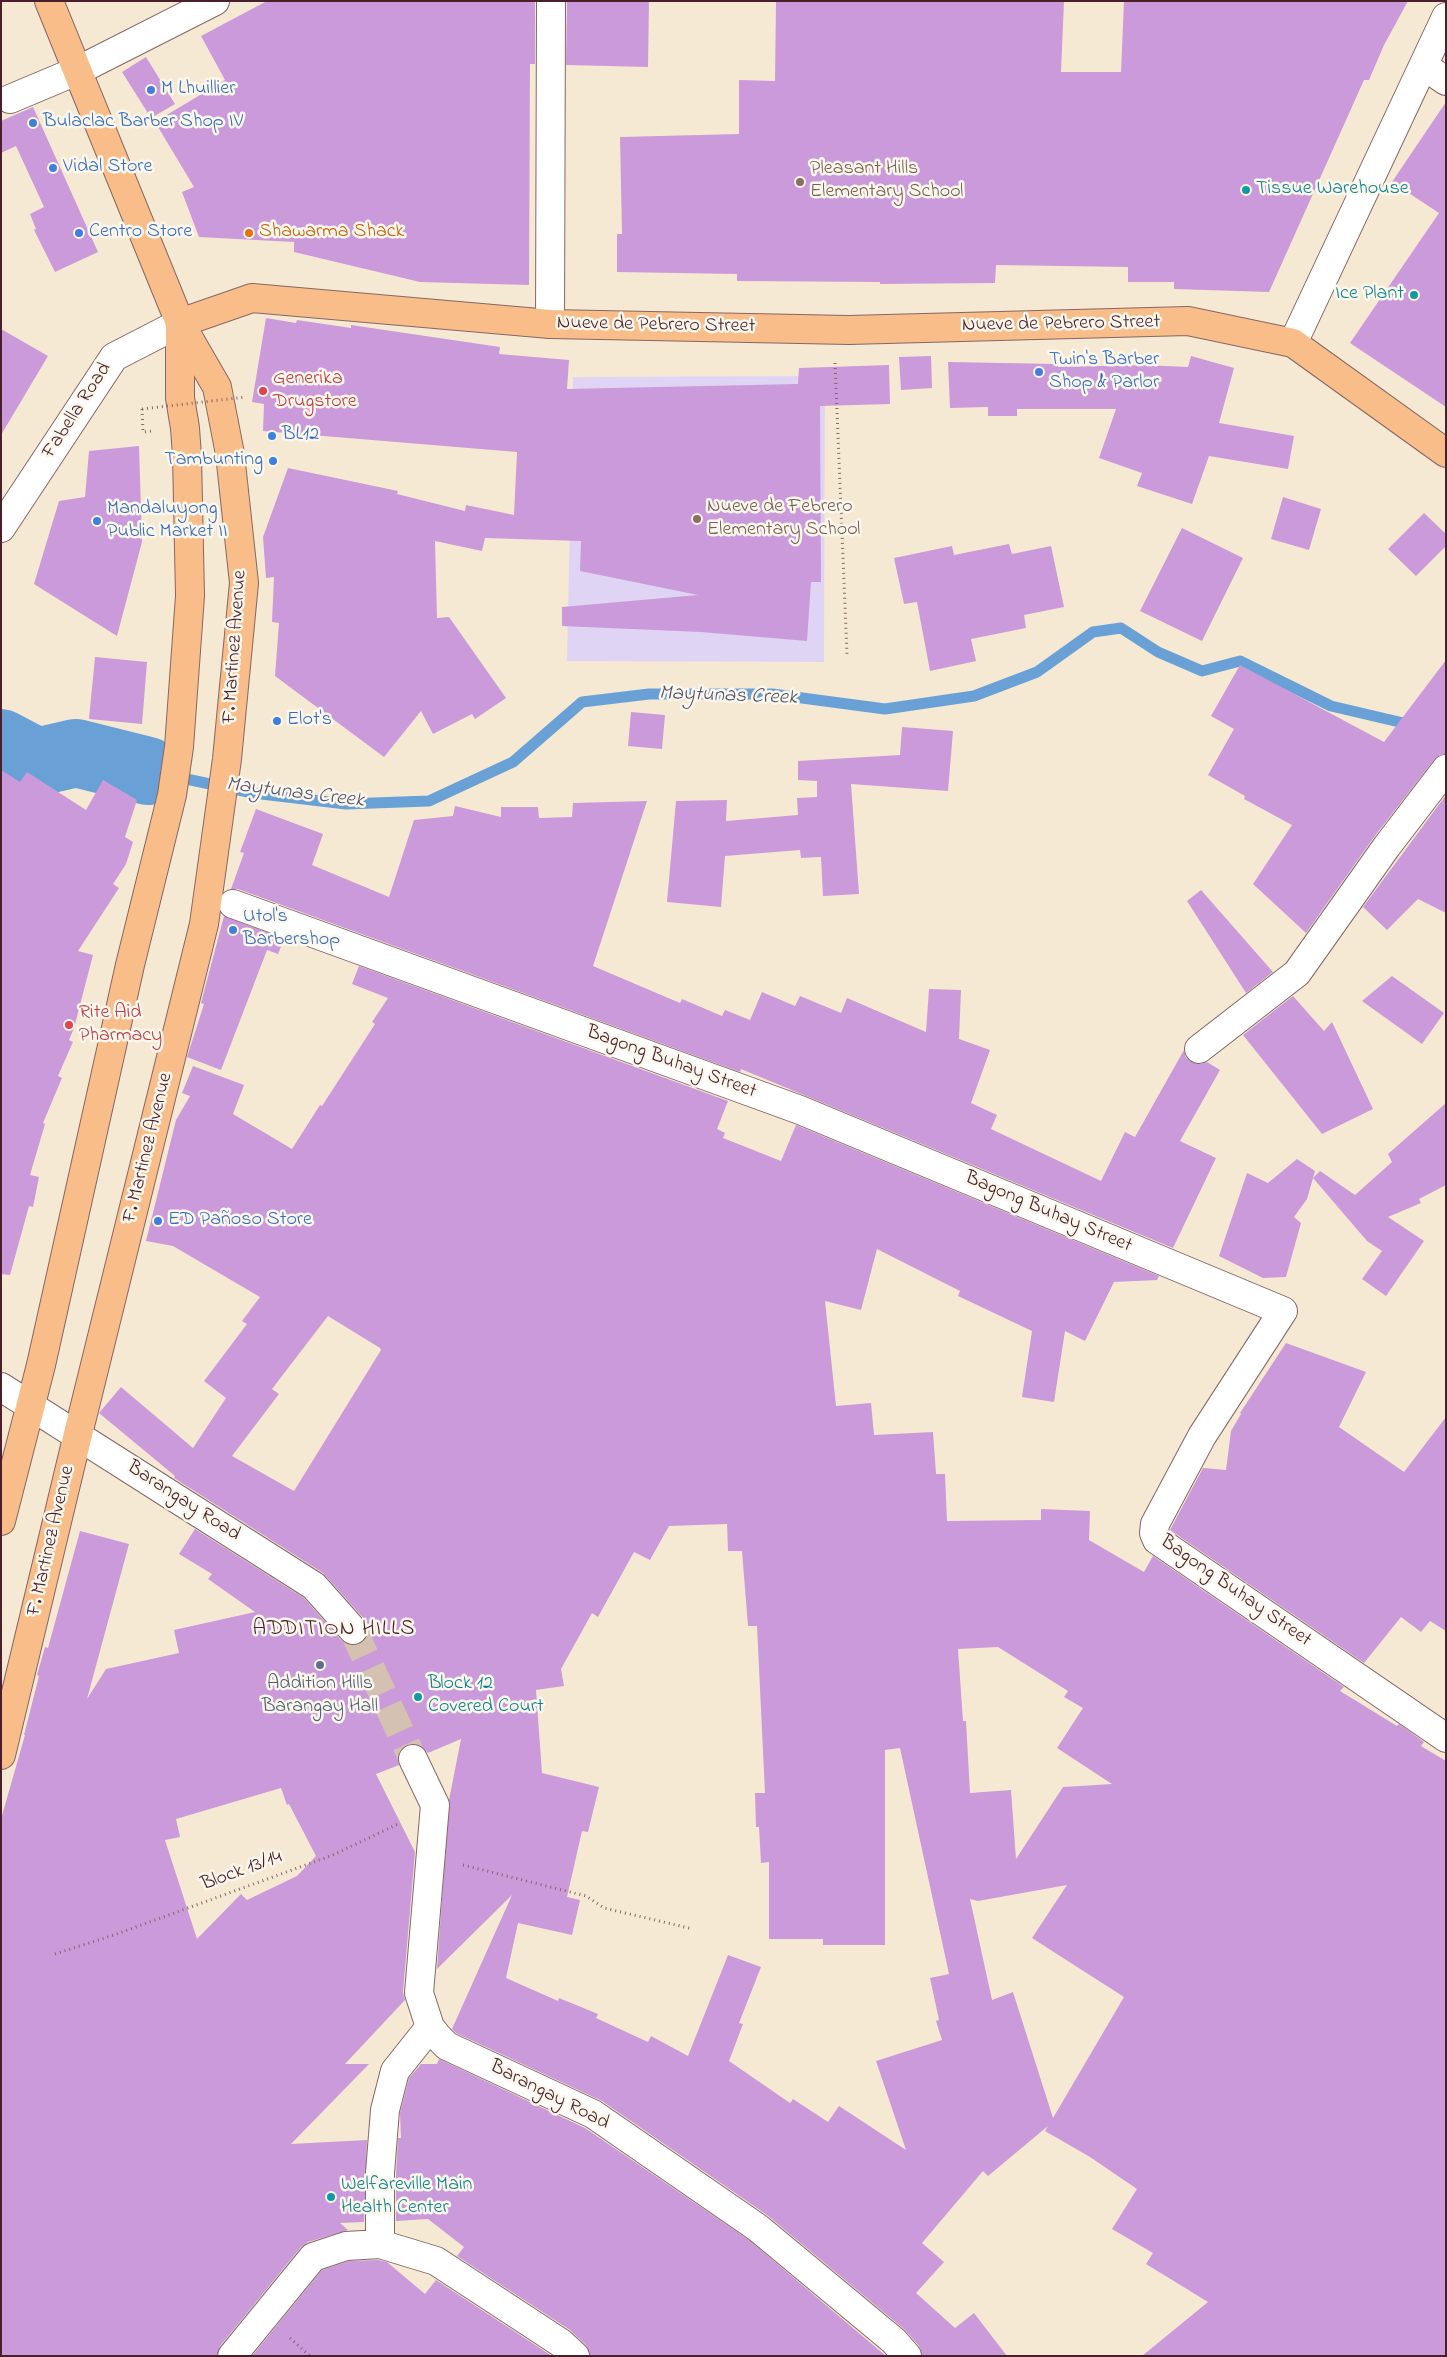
<!DOCTYPE html>
<html>
<head>
<meta charset="utf-8">
<style>
	body { margin:0 }
	#map { position:relative; width:1447px; height:2357px; overflow:hidden; background:#f6e9d3; font-family:"Indie Flower",sans-serif }
	canvas { display:block }
	.frame { position:absolute; inset:0; border:2px solid #4a1f2b; pointer-events:none }
</style>
</head>
<body>
<div id="map">
<canvas width="1447" height="2357"></canvas>
<div class="frame"></div>
</div>
<script>
const g = document.querySelector('canvas').getContext('2d');
g.lineJoin = 'round';
function fill(path, color) { g.fillStyle = color; g.fill(path, 'evenodd'); }
const shape = rows => new Path2D(rows.map(r => 'M' + r).join(''));
function strokePath(path, color, width, dash) { g.strokeStyle = color; g.lineWidth = width; g.lineCap = dash ? 'butt' : 'round'; g.setLineDash(dash || []); g.stroke(path); }
function write(font, color, halo, rows, align = 'center') {
  g.font = font + ' "Indie Flower",sans-serif'; g.lineWidth = 5; g.setLineDash([]); g.textBaseline = 'middle'; g.strokeStyle = halo; g.fillStyle = color; for (const [text, x, y, turn = 0] of rows) {
    g.save(); g.translate(x, y); g.rotate((+turn || 0) * Math.PI / 180); g.textAlign = isNaN(turn) ? turn : align; if (halo) g.strokeText(text, 0, 0); g.fillText(text, 0, 0); g.restore();
  }
}
fill(shape([
	[825,376,824,662,567,661,573,377]
]), '#e0d4f4');
strokePath(shape([
	[148,771,253,793,346,804,429,801,513,762,582,702,649,694,772,694,885,709,974,696,1037,672,1093,632,1121,628,1158,652,1202,671,1240,661,1331,706,1412,725]
]), '#69a1d7', 11);
strokePath(shape([
	[1,743,37,762,76,753,148,771]
]), '#69a1d7', 68);
fill(shape([
	[267,1,535,1,535,64,530,64,529,285,420,282,294,252,294,242,199,237,182,192,194,187,155,122,225,80,201,36],
	[567,1,649,1,648,67,566,65],
	[776,1,1064,1,1061,72,1121,72,1124,1,1408,1,1384,45,1369,80,1364,80,1269,292,1174,289,1174,282,1128,282,1128,267,996,265,995,283,880,284,880,282,737,281,737,274,617,272,617,234,622,234,620,137,739,134,739,80,775,81],
	[146,57,175,104,151,118,122,72],
	[1446,102,1446,407,1350,343,1439,213,1392,182],
	[33,107,98,252,55,272,34,230,36,229,30,214,44,207,16,146,1,153,1,121],
	[266,318,296,323,297,320,351,328,351,325,500,347,499,354,569,360,567,389,798,384,799,368,889,365,890,404,820,406,821,582,811,582,807,641,701,632,562,626,562,607,698,595,580,571,581,541,485,538,482,551,435,541,437,618,449,617,506,698,475,719,472,714,433,734,421,711,384,757,275,676,279,623,272,622,274,577,266,578,263,537,288,468,398,491,397,494,465,511,466,505,514,515,517,452,263,431,264,404,252,402],
	[1,329,48,356,1,435],
	[931,356,932,388,901,390,899,357],
	[1191,356,1234,368,1219,423,1294,436,1288,469,1209,456,1192,504,1137,486,1142,473,1099,458,1116,409,1017,409,1017,416,988,416,988,407,950,408,948,362,1058,364,1058,367,1142,365,1188,367],
	[139,446,142,542,117,636,34,584,59,501,85,497,89,451],
	[1283,497,1321,509,1309,550,1271,539],
	[1424,513,1446,534,1446,546,1416,576,1388,549],
	[1182,528,1243,558,1202,641,1140,611],
	[1009,544,1012,554,1051,546,1064,607,1024,615,1026,628,971,639,976,661,930,671,917,602,904,604,894,558,952,546,954,555],
	[95,657,147,662,142,724,89,719],
	[1446,660,1446,754,1440,755,1434,760,1374,837,1306,933,1253,884,1292,825,1244,799,1245,796,1208,775,1234,729,1211,716,1240,665,1384,742],
	[631,712,665,715,662,749,628,746],
	[902,727,953,731,948,791,851,784,859,894,823,896,821,857,801,858,800,850,725,856,721,907,667,902,676,801,727,800,726,821,798,815,797,798,817,797,817,781,798,780,798,761,900,755],
	[1,770,20,782,27,772,86,810,103,780,137,800,125,837,133,842,126,864,113,884,119,888,78,951,93,955,74,1028,69,1040,73,1042,58,1076,62,1078,43,1123,45,1124,30,1175,39,1177,33,1207,29,1206,10,1275,1,1274],
	[1446,795,1446,913,1418,899,1387,930,1363,907],
	[647,801,593,966,680,1003,682,999,722,1016,725,1010,750,1020,762,992,795,1006,800,996,841,1013,847,998,926,1032,929,989,961,990,959,1039,990,1050,971,1103,997,1115,991,1129,1101,1181,1125,1132,1135,1137,1184,1050,1186,1058,1193,1063,1201,1064,1207,1062,1220,1070,1180,1141,1216,1158,1173,1248,741,1069,740,1072,238,889,231,889,244,853,240,852,256,809,323,834,312,865,389,897,414,820,453,816,455,806,501,817,501,807,538,807,539,818,572,817,573,803],
	[1201,890,1273,972,1246,993,1187,901],
	[224,916,284,939,278,954,267,950,221,1070,187,1057,204,1004,201,1003],
	[359,966,728,1101,717,1129,725,1133,723,1138,781,1161,796,1125,1159,1276,1157,1280,1114,1282,1085,1341,1065,1331,1054,1402,1022,1397,1032,1331,958,1296,960,1291,877,1249,861,1310,825,1301,836,1406,871,1403,874,1435,933,1432,936,1474,945,1474,947,1521,1041,1520,1041,1509,1090,1511,1089,1540,1144,1572,1153,1556,1344,1687,1340,1691,1397,1726,1399,1724,1424,1742,1421,1746,1446,1761,1446,2356,1142,2356,1208,2302,1146,2264,1153,2253,1112,2229,1137,2189,1090,2157,1045,2131,1048,2126,988,2176,983,2171,922,2243,944,2262,916,2293,955,2328,974,2313,1007,2356,922,2356,919,2346,904,2329,767,2215,602,2101,456,2033,452,2029,512,1895,437,1969,449,1800,461,1739,428,1753,421,1746,414,1743,407,1745,400,1751,398,1757,399,1765,376,1774,415,1852,403,1992,405,2000,345,2064,369,2064,291,2144,367,2140,364,2222,340,2223,348,2230,308,2242,301,2247,220,2346,217,2356,1,2356,1,1819,25,1735,24,1735,39,1676,37,1675,45,1647,48,1648,80,1531,129,1544,87,1699,106,1669,179,1653,174,1630,255,1612,208,1579,212,1574,179,1554,195,1529,304,1598,341,1640,348,1645,356,1645,363,1642,368,1634,368,1626,365,1620,323,1573,174,1478,175,1476,99,1413,121,1387,193,1448,226,1398,204,1381,247,1324,242,1321,260,1297,173,1246,146,1241,176,1120,190,1096,182,1093,193,1066,244,1085,233,1114,292,1149,320,1105,322,1106,375,1024,372,1022,388,998,352,984],
	[328,1316,380,1348,381,1350,294,1491,232,1456,279,1394,272,1389],
	[727,1524,728,1551,742,1551,748,1626,757,1626,765,1793,755,1793,756,1827,759,1827,761,1863,769,1862,769,1939,823,1939,823,1945,885,1945,885,1750,900,1748,949,1974,930,1978,939,2020,936,2021,942,2040,876,2061,906,2150,839,2106,828,2122,793,2099,790,2103,729,2061,743,2024,739,2023,761,1967,728,1955,688,2056,651,2036,648,2042,596,2018,598,2014,559,1998,558,2001,506,1978,518,1923,572,1935,580,1900,567,1897,582,1831,588,1832,599,1787,542,1773,536,1690,564,1686,561,1669,592,1613,598,1617,634,1552,650,1560,669,1526],
	[998,1647,1068,1691,1064,1697,1083,1708,1057,1748,1112,1784,1063,1787,1016,1859,1011,1790,970,1793,966,1721,963,1721,958,1649],
	[281,1788,287,1805,289,1804,316,1856,297,1876,247,1900,241,1894,197,1939,165,1840,180,1837,176,1819],
	[1067,1885,1032,1938,1124,1997,1053,2118,1013,1992,992,2000,970,1899,978,1901],
	[1392,976,1444,1013,1422,1044,1362,1001],
	[1293,996,1324,1031,1332,1022,1373,1109,1322,1134,1243,1035],
	[1446,1103,1446,1185,1419,1199,1421,1203,1388,1217,1424,1241,1386,1296,1362,1279,1382,1251,1367,1241,1313,1178,1320,1171,1355,1195,1392,1162,1388,1154],
	[1297,1159,1315,1171,1307,1199,1294,1217,1301,1223,1286,1277,1263,1278,1219,1256,1247,1173,1268,1183],
	[1286,1343,1366,1372,1339,1427,1404,1472,1446,1417,1446,1631,1430,1621,1421,1632,1401,1617,1364,1663,1170,1530,1203,1468,1226,1470,1231,1431,1241,1414,1240,1413],
	[439,2059,585,2128,749,2240,886,2356,590,2356,586,2345,570,2330,457,2256,464,2247,428,2219,396,2221,396,2174,398,2138,401,2138,400,2113,409,2078,421,2064,437,2064],
	[378,2260,387,2262,425,2294,436,2280,552,2356,252,2356,322,2270,349,2261]
]), '#cb9ada');
strokePath(shape([
	[353,1630,413,1759]
]), '#d4c1b1', 28, [28, 14]);
const minor = shape([
	[1424,66,1446,81],
	[10,99,79,70,215,1],
	[550,324,551,1],
	[1293,343,1446,17],
	[1,528,114,357,180,323],
	[233,904,800,1110,1283,1311,1202,1436,1155,1524,1154,1533,1157,1540,1446,1738],
	[1199,1049,1297,973,1387,846,1446,769],
	[1,1387,314,1586,353,1630],
	[413,1759,435,1805,419,1993,430,2027,438,2037,447,2046,593,2114,758,2228,894,2341,907,2356],
	[380,2244,380,2173,385,2110,395,2071,430,2027],
	[232,2356,313,2257,346,2246,380,2244,436,2261,561,2343,575,2356]
]);
const major = shape([
	[180,323,252,298,550,324,849,330,1188,321,1293,343,1446,453],
	[1,1521,41,1365,130,965,172,795,179,747,190,596,187,456,185,428,180,398,180,323],
	[1,1755,78,1434,204,924,227,759,244,583,230,454,217,387,180,323,49,1]
]);
strokePath(minor, '#866666', 30);
strokePath(major, '#866666', 30);
strokePath(shape([
	[835,363,847,654],
	[142,409,143,432,152,431],
	[463,1865,586,1896,604,1908,693,1929],
	[55,1954,114,1935,333,1855,400,1823],
	[290,2338,310,2356]
]), '#866666', 3, [1, 4]);
strokePath(minor, '#fff', 28);
strokePath(major, '#f8bd89', 28);
strokePath(shape([
	[142,409,246,397]
]), '#866666', 3, [1, 4]);
for (const [x, y, r, color] of [
	[151,90,5,"#3f7fe0"],
	[33,123,5,"#3f7fe0"],
	[53,168,5,"#3f7fe0"],
	[800,182,5,"#8d6e63"],
	[1246,190,5,"#0f9aa8"],
	[79,233,5,"#3f7fe0"],
	[249,233,5,"#e8710a"],
	[1414,295,5,"#0f9aa8"],
	[1039,372,5,"#3f7fe0"],
	[263,391,5,"#e0444e"],
	[272,436,5,"#3f7fe0"],
	[273,461,5,"#3f7fe0"],
	[697,519,5,"#8d6e63"],
	[97,521,5,"#3f7fe0"],
	[277,721,5,"#3f7fe0"],
	[233,930,5,"#3f7fe0"],
	[69,1025,5,"#e0444e"],
	[158,1221,5,"#3f7fe0"],
	[320,1665,5,"#5c6f8a"],
	[418,1697,5,"#0f9aa8"],
	[331,2197,5,"#0f9aa8"]
]) { const dot = new Path2D(); dot.arc(x, y, r, 0, 2 * Math.PI); g.fillStyle = color; g.fill(dot); strokePath(dot, '#fbf7ec', 2); }
write('20px', '#366cbe', '#fbf7ec', [
	["M Lhuillier",161,90],
	["Bulaclac Barber Shop IV",43,123],
	["Vidal Store",63,168],
	["Centro Store",89,233],
	["Twin's Barber",1049,361],
	["Shop & Parlor",1049,384],
	["BL12",282,436],
	["Tambunting",263,461,"right"],
	["Mandaluyong",107,510],
	["Public Market II",107,533],
	["Elot's",287,721],
	["Utol's",243,918],
	["Barbershop",243,941],
	["ED Pañoso Store",168,1221]
], 'left');
write('20px', '#785e54', '#fbf7ec', [
	["Pleasant Hills",810,170],
	["Elementary School",810,193],
	["Nueve de Febrero",707,508],
	["Elementary School",707,531]
], 'left');
write('20px', '#0d838f', '#fbf7ec', [
	["Tissue Warehouse",1256,190],
	["Ice Plant",1404,295,"right"],
	["Block 12",428,1685],
	["Covered Court",428,1708],
	["Welfareville Main",341,2186],
	["Health Center",341,2209]
], 'left');
write('20px', '#c56008', '#fbf7ec', [
	["Shawarma Shack",259,233]
], 'left');
write('20px', '#4a1f2b', '#fbf7ec', [
	["Nueve de Pebrero Street",1061,325,-1],
	["Nueve de Pebrero Street",656,326,1],
	["Fabella Road",78,411,-57],
	["F. Martinez Avenue",236,647,-86],
	["Bagong Buhay Street",671,1063,20],
	["F. Martinez Avenue",149,1148,-76],
	["Bagong Buhay Street",1048,1213,23],
	["Barangay Road",183,1502,33],
	["F. Martinez Avenue",52,1541,-77],
	["Bagong Buhay Street",1235,1592,35],
	["Block 13/14",242,1872,-20],
	["Barangay Road",549,2096,27]
]);
write('20px', '#be3a42', '#fbf7ec', [
	["Generika",273,380],
	["Drugstore",273,403],
	["Rite Aid",79,1014],
	["Pharmacy",79,1037]
], 'left');
write('20px', '#4e5e75', '#fbf7ec', [
	["Addition Hills",320,1685],
	["Barangay Hall",320,1708]
]);
write('italic 21px', '#565370', '#fbf7ec', [
	["Maytunas Creek",728,697,2],
	["Maytunas Creek",295,794,7]
]);
g.letterSpacing = '1px';
write('22px', '#4a1f2b', '#fbf7ec', [
	["ADDITION HILLS",334,1630]
]);
g.letterSpacing = '0px';
</script>
</body>
</html>
